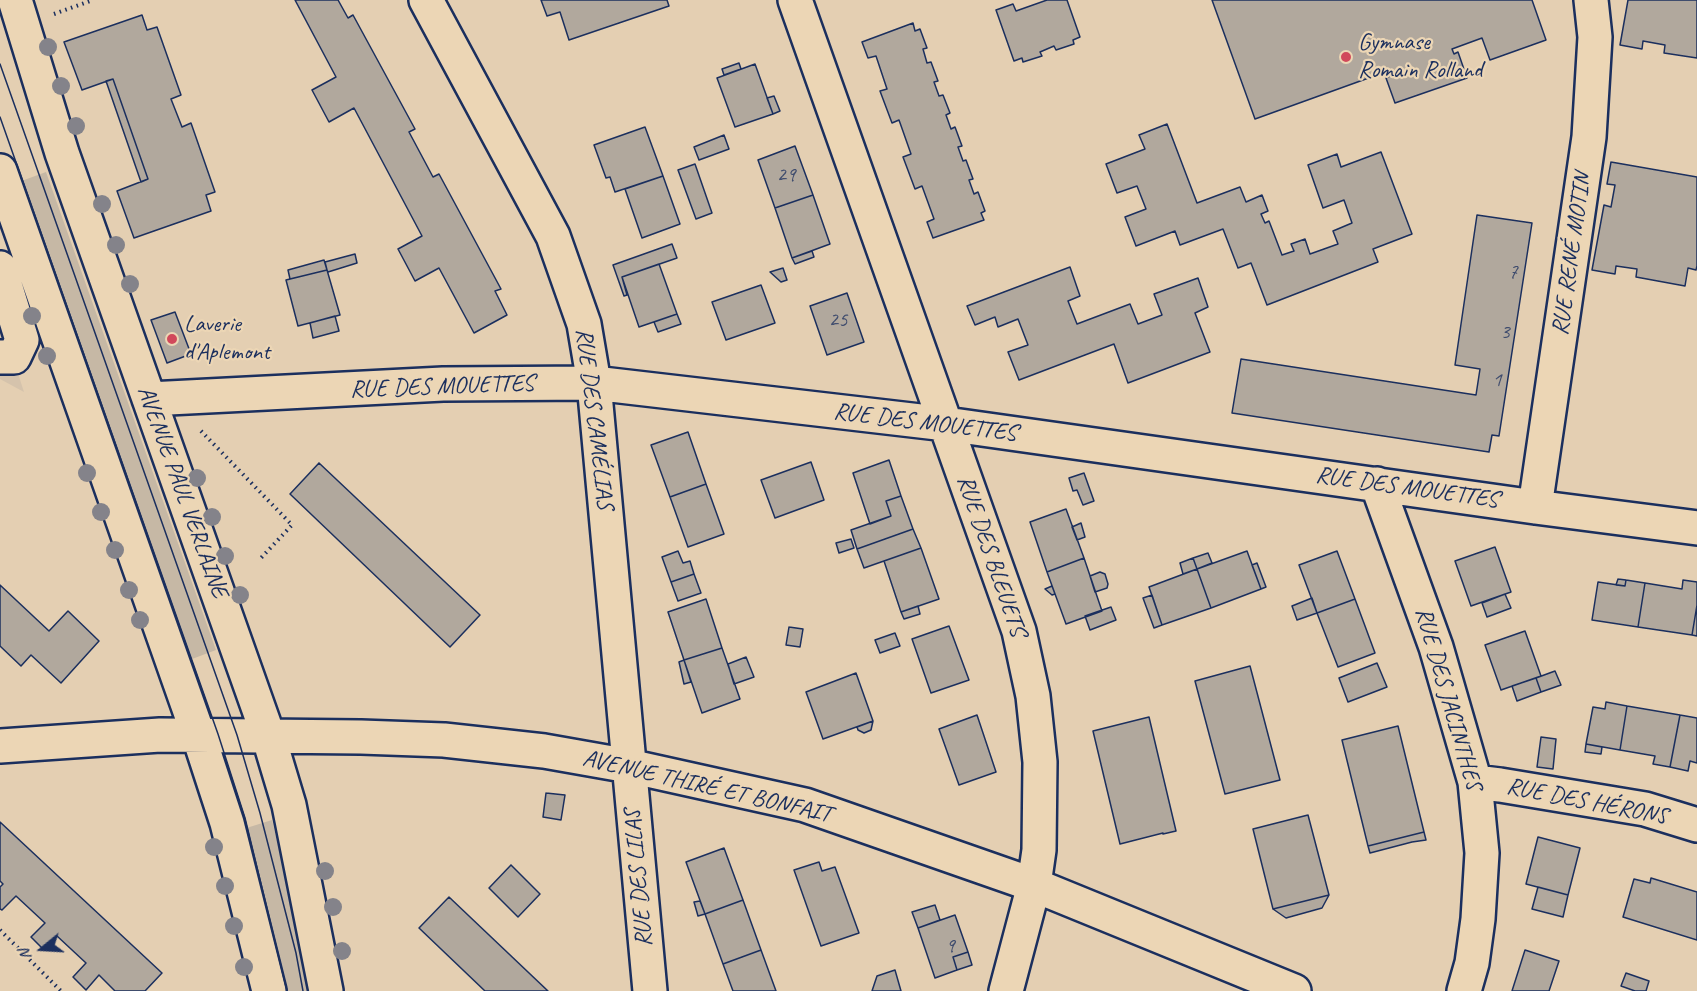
<!DOCTYPE html>
<html>
<head>
<meta charset="utf-8">
<style>
	body { margin:0 }
	#map { position:relative; width:1697px; height:991px; overflow:hidden; background:#e4cfb2; font-family:Caveat,sans-serif }
	canvas { display:block }
	.north { position:absolute; left:12px; top:919px; width:60px; height:60px; -webkit-text-stroke:4px #ecd6b5; paint-order:stroke; rotate:252deg; font-size:16px; font-weight:700; line-height:24px; text-align:center; color:#1b2f5e }
	.north::after { content:''; display:block; margin:auto; width:21px; height:27px; background:#1b2f5e; clip-path:polygon(50% 0,100% 100%,50% 72%,0 100%) }
</style>
</head>
<body>
<div id="map">
<canvas width="1697" height="991"></canvas>
<div class="north">N</div>
</div>
<script>
const g = document.querySelector('canvas').getContext('2d');
g.lineJoin = 'round';
function fill(path, color) { g.fillStyle = color; g.fill(path, 'evenodd'); }
const shape = rows => new Path2D(rows.map(r => 'M' + r).join(''));
function strokePath(path, color, width, dash) { g.strokeStyle = color; g.lineWidth = width; g.lineCap = dash ? 'butt' : 'round'; g.setLineDash(dash || []); g.stroke(path); }
function write(font, color, halo, rows, align = 'center') {
  g.font = font + ' Caveat,sans-serif'; g.lineWidth = 4.5; g.setLineDash([]); g.textBaseline = 'middle'; g.strokeStyle = halo; g.fillStyle = color; for (const [text, x, y, turn = 0] of rows) {
    g.save(); g.translate(x, y); g.rotate((+turn || 0) * Math.PI / 180); g.textAlign = isNaN(turn) ? turn : align; if (halo) g.strokeText(text, 0, 0); g.fillText(text, 0, 0); g.restore();
  }
}
fill(shape([
	[0,318,24,392,0,379]
]), '#d5c3ac');
fill(shape([
	[46,172,216,650,184,662,16,183],
	[272,820,299,931,311,991,278,991,240,830]
]), '#c6b8a5');
const building = shape([
	[295,0,338,0,348,18,353,15,415,129,409,132,433,177,439,174,501,289,495,291,507,315,474,333,439,268,415,281,398,249,422,236,354,108,329,122,312,90,336,77,295,0],
	[541,0,667,0,669,6,569,40,560,12,547,16,541,0],
	[1047,0,1067,0,1080,37,1073,40,1074,44,1056,50,1054,46,1040,52,1042,56,1023,62,1022,58,1014,61,996,10,1013,4,1016,11,1047,0],
	[1212,0,1532,0,1546,40,1490,60,1482,38,1452,49,1454,54,1458,52,1467,78,1395,103,1386,78,1390,76,1388,71,1255,119,1212,0],
	[1628,0,1697,0,1697,58,1664,53,1665,45,1643,41,1642,49,1620,45,1628,0],
	[142,15,147,30,157,27,181,95,171,99,182,127,191,123,215,192,206,195,211,211,134,238,117,191,148,179,113,79,82,90,64,42,142,15],
	[913,23,915,31,920,29,927,48,923,49,927,63,931,62,938,81,934,82,939,96,943,95,950,113,946,115,951,129,955,127,962,146,958,147,963,161,966,160,973,179,969,180,974,194,978,192,985,211,981,213,984,220,933,238,927,222,934,219,922,186,915,189,903,157,911,154,899,120,892,123,880,91,887,89,876,56,868,58,862,42,913,23],
	[739,63,741,69,724,75,722,69,739,63],
	[755,64,773,114,735,127,717,78,755,64],
	[113,79,148,179,141,182,106,81,113,79],
	[774,96,780,111,773,114,767,98,774,96],
	[1167,124,1197,203,1240,187,1246,202,1262,195,1268,211,1261,214,1265,223,1269,221,1282,255,1294,251,1291,244,1305,239,1310,254,1338,244,1333,231,1352,223,1344,200,1323,208,1308,165,1337,154,1341,167,1381,152,1412,234,1373,249,1378,262,1267,305,1251,263,1238,268,1223,229,1180,245,1175,231,1136,246,1125,217,1146,209,1137,186,1117,193,1106,164,1145,149,1139,135,1167,124],
	[645,127,663,176,615,192,610,177,606,178,594,145,645,127],
	[724,135,729,149,699,160,694,147,724,135],
	[795,146,813,195,775,208,758,160,795,146],
	[1611,162,1697,177,1697,266,1696,270,1688,268,1685,286,1636,277,1637,269,1616,266,1615,274,1592,270,1604,205,1611,207,1615,185,1607,184,1611,162],
	[695,164,712,213,696,219,678,170,695,164],
	[663,176,680,224,642,238,625,189,663,176],
	[813,195,830,244,792,258,775,208,813,195],
	[1477,215,1532,223,1499,436,1492,435,1489,452,1232,413,1241,359,1476,395,1480,369,1455,365,1477,215],
	[672,244,677,258,622,277,627,295,624,296,613,265,672,244],
	[812,251,814,257,795,264,792,258,812,251],
	[355,254,357,263,328,272,327,270,325,262,355,254],
	[324,260,327,270,290,279,288,270,324,260],
	[659,264,677,314,639,327,622,277,659,264],
	[1070,267,1080,296,1068,301,1077,324,1130,304,1138,324,1162,315,1154,294,1198,278,1208,307,1195,313,1210,352,1128,383,1114,344,1019,380,1008,352,1028,345,1018,319,998,327,995,317,975,325,967,306,1070,267],
	[783,268,787,280,781,282,770,272,783,268],
	[327,270,340,315,298,326,286,280,327,270],
	[761,285,775,323,726,340,712,302,761,285],
	[847,293,864,342,827,355,810,306,847,293],
	[175,312,191,354,167,363,151,320,175,312],
	[677,314,681,324,658,332,654,322,677,314],
	[335,316,339,331,313,338,310,323,335,316],
	[688,432,706,484,670,497,651,445,688,432],
	[889,460,901,496,886,501,891,516,870,524,853,473,889,460],
	[811,462,824,500,775,518,761,480,811,462],
	[319,463,480,615,450,647,290,494,319,463],
	[1084,473,1094,501,1083,505,1077,490,1073,491,1069,478,1084,473],
	[706,484,724,534,688,547,670,497,706,484],
	[901,496,913,529,857,549,851,530,891,516,886,501,901,496],
	[1066,509,1084,558,1047,572,1030,522,1066,509],
	[1081,523,1085,537,1077,540,1072,527,1081,523],
	[913,529,921,548,864,568,857,549,913,529],
	[851,539,854,548,839,553,836,543,851,539],
	[1495,547,1511,592,1471,606,1455,561,1495,547],
	[921,548,939,599,901,612,884,561,921,548],
	[678,551,683,563,690,561,694,574,671,582,662,557,678,551],
	[1247,551,1261,589,1211,608,1197,569,1247,551],
	[1337,551,1355,599,1317,613,1299,565,1337,551],
	[1208,553,1212,563,1197,569,1193,558,1208,553],
	[1084,558,1102,611,1066,624,1047,572,1084,558],
	[1193,558,1197,569,1183,574,1180,563,1193,558],
	[1257,563,1266,587,1261,589,1252,565,1257,563],
	[1197,569,1211,608,1162,625,1149,587,1197,569],
	[1100,572,1105,574,1108,584,1107,588,1095,592,1090,576,1100,572],
	[694,574,701,593,678,601,671,582,694,574],
	[1618,579,1626,580,1625,586,1616,585,1618,579],
	[1626,580,1645,583,1638,627,1592,620,1598,582,1625,586,1626,580],
	[1683,580,1697,582,1697,605,1692,635,1638,627,1645,583,1682,589,1683,580],
	[0,585,49,631,68,611,99,641,61,683,31,655,21,666,0,646,0,585],
	[1052,586,1055,594,1052,595,1045,589,1052,586],
	[1505,594,1511,608,1487,617,1482,603,1505,594],
	[1152,595,1162,625,1154,628,1143,598,1152,595],
	[1312,598,1317,613,1297,620,1292,606,1312,598],
	[706,599,722,648,684,660,668,612,706,599],
	[1355,599,1375,653,1338,667,1317,613,1355,599],
	[1697,605,1697,636,1692,635,1697,605],
	[918,606,920,614,904,619,901,612,918,606],
	[1111,607,1116,620,1090,630,1085,616,1111,607],
	[949,626,969,680,931,693,912,639,949,626],
	[789,627,803,629,800,647,786,645,789,627],
	[1525,631,1541,676,1501,690,1485,645,1525,631],
	[895,633,900,646,880,653,875,640,895,633],
	[722,648,740,699,702,713,684,660,722,648],
	[746,657,754,677,734,684,728,664,746,657],
	[684,660,691,682,684,684,679,662,684,660],
	[1377,663,1387,687,1348,702,1339,678,1377,663],
	[1250,666,1280,780,1225,794,1195,681,1250,666],
	[1555,671,1561,685,1541,692,1536,678,1555,671],
	[856,673,873,721,823,739,806,692,856,673],
	[1536,678,1541,692,1517,701,1512,686,1536,678],
	[1606,702,1627,706,1620,750,1586,744,1593,707,1605,709,1606,702],
	[1627,706,1680,715,1670,767,1653,764,1655,756,1620,750,1627,706],
	[977,715,996,772,959,785,939,729,977,715],
	[1680,715,1697,718,1697,763,1690,761,1688,771,1670,767,1680,715],
	[1149,717,1176,831,1163,834,1163,833,1120,844,1093,731,1149,717],
	[873,721,871,730,864,733,858,730,857,727,873,721],
	[1398,726,1424,832,1368,846,1342,740,1398,726],
	[1541,737,1556,739,1553,769,1537,767,1541,737],
	[1586,744,1602,747,1601,754,1585,752,1586,744],
	[546,793,565,795,561,820,543,817,546,793],
	[1308,815,1329,895,1273,909,1253,829,1308,815],
	[0,822,162,973,145,991,115,991,99,975,86,990,73,977,86,963,57,936,43,949,31,937,45,923,16,896,2,910,0,909,0,887,3,884,0,881,0,822],
	[1424,832,1426,840,1412,842,1370,853,1368,846,1424,832],
	[1538,837,1580,848,1568,895,1526,884,1538,837],
	[724,848,743,900,705,914,686,862,724,848],
	[819,862,822,871,835,867,859,933,821,946,794,870,819,862],
	[511,865,540,894,518,917,489,888,511,865],
	[1651,878,1697,892,1697,940,1623,917,1634,879,1650,883,1651,878],
	[1538,887,1568,895,1563,917,1532,909,1538,887],
	[1329,895,1322,908,1286,918,1273,909,1329,895],
	[449,897,548,991,485,991,419,928,449,897],
	[743,900,761,950,723,964,705,914,743,900],
	[700,901,705,914,698,916,694,902,700,901],
	[935,905,940,920,918,928,912,912,935,905],
	[955,915,968,952,953,957,957,970,935,978,918,928,955,915],
	[761,950,776,991,733,991,723,964,761,950],
	[1525,950,1559,961,1549,991,1512,991,1525,950],
	[968,952,972,965,957,970,953,957,968,952],
	[895,970,901,991,872,991,877,976,895,970],
	[1626,973,1649,981,1646,991,1635,991,1621,986,1626,973]
]);
fill(building, '#b1a89d');
strokePath(building, '#1b2f5e', 1.5);
const minor = shape([
	[15,0,62,153,268,735,289,805,326,991],
	[426,0,553,236,584,324,594,383,650,991],
	[795,0,1019,631,1033,696,1040,762,1039,850,1034,885,1006,991],
	[0,171,198,734,227,823,269,991],
	[0,268,22,340,14,357,0,357],
	[149,399,443,384,594,383,946,424,1535,507,1697,528],
	[1377,484,1436,647,1475,782,1482,853,1478,919,1472,963,1464,991],
	[1535,507,1589,137,1595,37,1591,0],
	[0,746,160,735,361,737,444,740,544,751,629,766,805,805,1034,885,1294,991],
	[1475,782,1500,785,1645,809,1697,825]
]);
strokePath(minor, '#1b2f5e', 38);
strokePath(shape([
	[54,14,93,0],
	[201,431,292,525,260,559],
	[0,930,61,991]
]), '#1b2f5e', 4, [1.5, 4.5]);
strokePath(minor, '#ecd6b5', 33);
strokePath(shape([
	[0,64,237,735,260,813,296,953,303,991],
	[0,117,218,734,245,818,287,991]
]), '#1b2f5e', 1.5);
g.fillStyle = '#84838a';
for (const [x, y] of [
	[48,47],
	[61,86],
	[76,126],
	[102,204],
	[116,245],
	[130,284],
	[32,316],
	[47,356],
	[87,473],
	[197,478],
	[101,512],
	[212,517],
	[115,550],
	[225,556],
	[129,590],
	[240,595],
	[140,620],
	[214,847],
	[325,871],
	[225,886],
	[333,907],
	[234,926],
	[342,951],
	[244,967]
]) { g.beginPath(); g.arc(x, y, 9, 0, 2 * Math.PI); g.fill(); }
for (const [x, y, r, color] of [
	[1346,57,6,"#d1495b"],
	[172,339,6,"#d1495b"]
]) { const dot = new Path2D(); dot.arc(x, y, r, 0, 2 * Math.PI); g.fillStyle = color; g.fill(dot); strokePath(dot, '#ecd6b5', 2); }
write('21px', '#404d6e', null, [
	["29",786,175],
	["7",1513,272],
	["25",838,320],
	["3",1505,332],
	["1",1497,380],
	["9",950,946]
]);
write('24px', '#1b2f5e', '#ecd6b5', [
	["Gymnase",1358,43],
	["Romain Rolland",1358,71],
	["Laverie",184,325],
	["d'Aplemont",184,353]
], 'left');
write('24px', '#1b2f5e', '#ecd6b5', [
	["RUE RENÉ MOTIN",1572,254,-82],
	["RUE DES MOUETTES",442,387,-2],
	["RUE DES CAMÉLIAS",594,419,83],
	["RUE DES MOUETTES",925,423,7],
	["RUE DES MOUETTES",1407,488,8],
	["AVENUE PAUL VERLAINE",182,492,70],
	["RUE DES BLEUETS",991,556,71],
	["RUE DES JACINTHES",1448,699,74],
	["AVENUE THIRÉ ET BONFAIT",707,787,13],
	["RUE DES HÉRONS",1587,802,11],
	["RUE DES LILAS",639,878,-95]
]);
</script>
</body>
</html>
